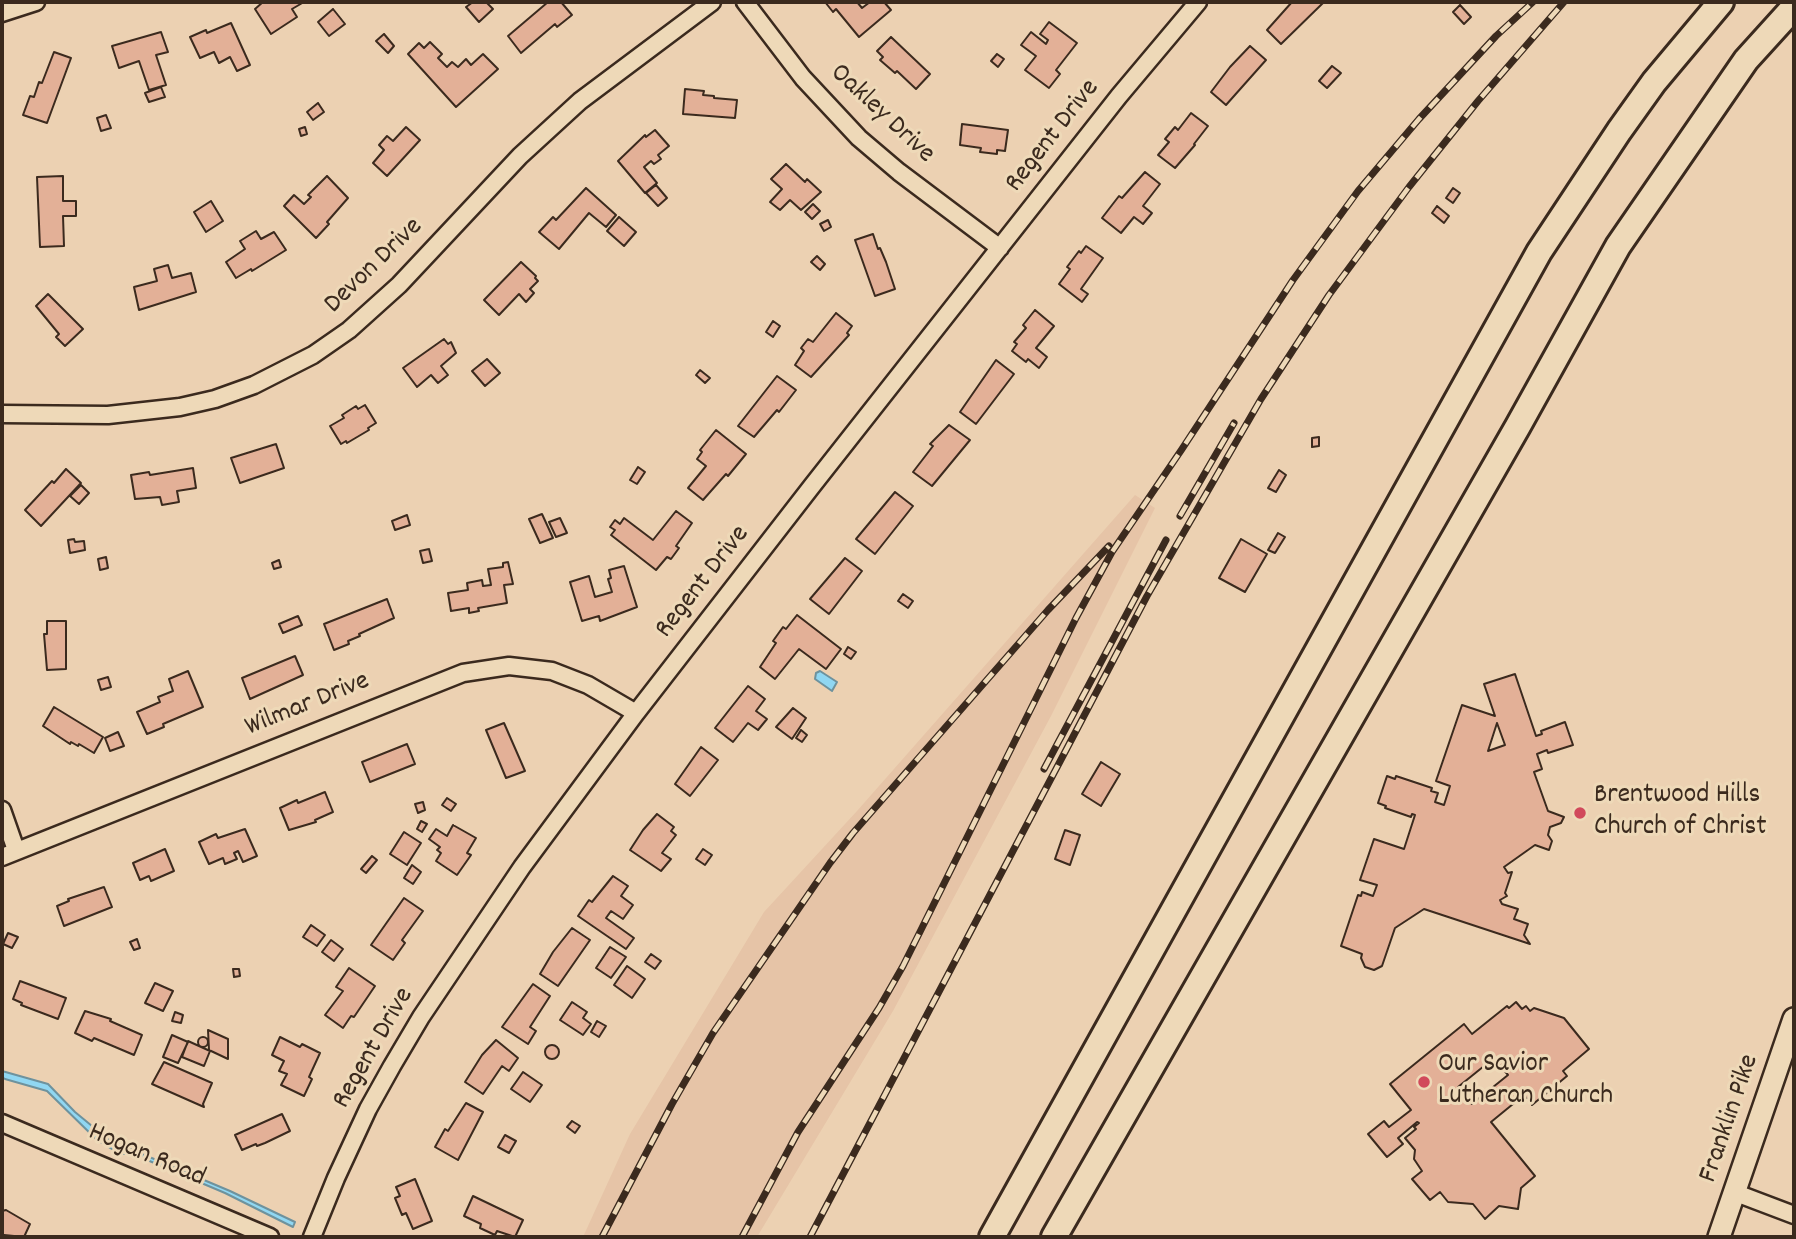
<!DOCTYPE html>
<html>
<head>
<meta charset="utf-8">
<style>
	body { margin:0 }
	#map { position:relative; width:1796px; height:1239px; overflow:hidden; background:#ecd1b2; font-family:Dekko,sans-serif }
	canvas { display:block }
	.frame { position:absolute; inset:0; border:4px solid #3b2a1e; pointer-events:none }
</style>
</head>
<body>
<div id="map">
<canvas width="1796" height="1239"></canvas>
<div class="frame"></div>
</div>
<script>
const g = document.querySelector('canvas').getContext('2d');
g.lineJoin = 'round';
function fill(path, color) { g.fillStyle = color; g.fill(path, 'evenodd'); }
const shape = rows => new Path2D(rows.map(r => 'M' + r).join(''));
function strokePath(path, color, width, dash) { g.strokeStyle = color; g.lineWidth = width; g.lineCap = dash ? 'butt' : 'round'; g.setLineDash(dash || []); g.stroke(path); }
function write(font, color, halo, rows, align = 'center') {
  g.font = font + ' Dekko,sans-serif'; g.lineWidth = 6; g.setLineDash([]); g.textBaseline = 'middle'; g.strokeStyle = halo; g.fillStyle = color; for (const [text, x, y, turn = 0] of rows) {
    g.save(); g.translate(x, y); g.rotate((+turn || 0) * Math.PI / 180); g.textAlign = isNaN(turn) ? turn : align; if (halo) g.strokeText(text, 0, 0); g.fillText(text, 0, 0); g.restore();
  }
}
fill(shape([
	[1135,495,1155,508,1051,716,893,1011,757,1237,583,1237,630,1134,764,912,857,811]
]), '#e6c4a7');
const water = shape([
	[820,671,837,682,832,691,815,679,816,673,820,671],
	[2,1071,48,1084,75,1112,109,1140,230,1191,295,1222,293,1227,225,1193,133,1154,120,1154,97,1140,47,1091,5,1079,2,1077,2,1071]
]);
fill(water, '#90d7f2');
strokePath(water, '#6e929d', 2);
const building = shape([
	[263,2,304,2,292,9,297,17,271,34,255,9,263,2],
	[473,2,486,2,493,9,479,22,466,7,473,2],
	[548,2,561,2,572,15,557,27,555,24,521,53,508,36,548,2],
	[825,2,857,2,862,8,870,2,884,2,891,10,859,37,836,9,833,12,825,2],
	[1292,2,1324,2,1281,44,1267,30,1292,2],
	[1460,5,1471,17,1464,24,1453,12,1460,5],
	[333,9,345,24,329,36,318,22,333,9],
	[1049,22,1077,43,1056,70,1060,74,1049,88,1025,70,1036,56,1021,45,1031,32,1046,44,1048,40,1040,34,1049,22],
	[231,23,250,65,237,71,230,57,219,63,214,52,200,58,190,37,206,30,207,33,231,23],
	[161,32,168,52,156,55,166,85,149,90,139,61,119,68,112,46,161,32],
	[384,34,394,46,388,53,376,41,384,34],
	[891,37,930,74,916,89,897,71,895,73,880,60,883,57,877,51,891,37],
	[430,42,442,54,438,58,447,67,452,62,458,67,466,59,471,65,483,54,498,69,456,107,408,54,419,43,424,48,430,42],
	[1250,46,1266,60,1226,105,1211,92,1230,67,1250,46],
	[54,52,71,58,47,123,23,115,30,96,34,97,39,82,42,83,54,52],
	[997,54,1004,59,998,67,991,61,997,54],
	[1332,66,1341,73,1327,88,1319,81,1332,66],
	[161,87,165,97,149,102,145,93,161,87],
	[685,89,704,91,703,95,714,96,714,98,737,100,735,118,683,114,685,89],
	[318,103,324,112,313,120,307,112,318,103],
	[1191,113,1208,126,1194,144,1195,145,1175,168,1158,155,1169,142,1165,139,1175,127,1178,130,1191,113],
	[106,115,111,128,101,131,97,118,106,115],
	[962,124,1008,130,1005,151,997,150,997,154,980,152,981,148,960,145,962,124],
	[305,127,307,134,301,136,299,129,305,127],
	[406,127,420,140,387,176,373,163,384,150,379,145,387,136,393,141,406,127],
	[655,130,669,146,658,155,661,159,654,164,651,161,644,167,657,183,645,193,618,161,645,135,646,137,655,130],
	[786,164,805,182,807,179,821,192,801,210,790,200,780,210,770,202,782,189,771,179,786,164],
	[1145,172,1160,184,1143,206,1152,213,1143,224,1134,217,1121,233,1102,218,1119,196,1122,198,1145,172],
	[63,176,63,201,76,201,76,216,63,216,64,246,40,247,37,177,63,176],
	[327,176,348,198,327,222,329,224,316,238,284,206,294,195,304,204,311,197,308,195,327,176],
	[656,185,667,198,658,206,646,193,656,185],
	[586,188,616,215,606,227,589,213,559,249,539,232,553,217,556,220,586,188],
	[1453,188,1460,193,1453,203,1446,198,1453,188],
	[211,201,223,221,206,232,194,212,211,201],
	[813,204,820,211,812,219,805,212,813,204],
	[1437,206,1449,216,1444,223,1432,213,1437,206],
	[619,217,636,232,624,246,607,231,619,217],
	[828,220,831,227,824,231,820,224,828,220],
	[256,231,261,239,274,232,286,250,252,271,251,269,236,278,226,262,245,249,240,241,256,231],
	[873,234,878,249,880,248,886,262,895,289,875,296,855,240,873,234],
	[1086,246,1103,258,1081,289,1088,294,1082,302,1059,284,1070,269,1067,267,1079,251,1081,253,1086,246],
	[817,256,825,264,820,270,811,262,817,256],
	[521,262,536,276,535,278,538,281,530,289,534,293,526,302,519,294,499,315,484,300,521,262],
	[168,265,172,278,191,273,196,292,139,310,134,287,157,281,154,269,168,265],
	[48,294,83,329,65,346,56,337,59,334,36,306,48,294],
	[1035,310,1054,326,1036,348,1047,357,1039,368,1028,359,1026,362,1012,351,1017,344,1014,342,1026,328,1023,325,1035,310],
	[836,313,852,326,847,333,849,335,811,377,795,365,804,351,801,348,808,339,813,342,836,313],
	[773,321,780,326,773,337,766,332,773,321],
	[444,339,448,344,451,342,456,353,441,366,448,375,438,383,431,375,417,387,403,368,444,339],
	[487,359,500,373,485,386,472,371,487,359],
	[996,360,1014,374,976,424,960,412,996,360],
	[700,370,710,378,705,383,696,375,700,370],
	[777,376,796,390,779,412,777,410,754,437,738,426,777,376],
	[365,405,376,423,368,428,369,430,347,443,346,441,341,444,330,426,344,418,342,415,356,406,358,409,365,405],
	[949,425,970,440,932,486,913,472,933,446,930,444,949,425],
	[716,430,746,454,728,476,726,474,703,500,688,488,706,466,697,459,702,452,700,450,716,430],
	[1319,437,1319,446,1312,447,1312,438,1319,437],
	[276,444,284,468,240,483,231,458,276,444],
	[638,467,645,472,637,484,630,480,638,467],
	[193,468,196,488,177,491,179,502,162,505,160,497,135,499,131,475,149,472,150,475,193,468],
	[66,469,81,483,41,526,25,510,52,481,54,483,66,469],
	[1279,470,1286,475,1276,492,1268,488,1279,470],
	[81,485,89,493,79,504,70,496,81,485],
	[895,492,913,506,875,554,856,539,895,492],
	[676,511,692,523,676,546,679,548,671,559,667,557,656,570,611,535,615,530,610,527,615,520,620,524,624,518,653,540,676,511],
	[542,514,553,538,540,543,529,519,542,514],
	[407,515,410,525,395,530,392,521,407,515],
	[560,518,567,533,556,537,549,522,560,518],
	[1278,533,1285,537,1275,553,1268,550,1278,533],
	[74,539,75,542,84,541,85,550,70,553,68,540,74,539],
	[1241,539,1267,554,1245,592,1219,578,1241,539],
	[429,549,432,561,423,563,420,551,429,549],
	[106,557,108,568,100,570,98,559,106,557],
	[845,558,862,571,829,614,810,599,845,558],
	[279,560,281,567,274,569,272,563,279,560],
	[508,562,513,584,504,585,507,603,478,608,479,611,469,613,469,608,451,611,448,593,468,590,467,583,482,580,483,586,491,585,488,569,503,567,503,563,508,562],
	[624,566,637,607,600,621,599,616,582,621,570,582,589,576,595,597,612,592,608,579,611,578,609,570,624,566],
	[903,594,913,601,908,608,898,601,903,594],
	[387,599,394,618,359,634,360,636,348,641,349,644,334,650,324,624,387,599],
	[797,615,841,649,826,669,799,649,775,679,760,667,776,643,773,641,783,627,786,629,797,615],
	[298,616,302,625,283,633,279,624,298,616],
	[47,621,66,621,66,669,47,670,44,634,47,634,47,621],
	[848,647,856,652,851,659,844,654,848,647],
	[295,656,303,675,250,699,242,678,295,656],
	[188,671,203,707,163,724,164,727,147,734,137,712,160,702,158,697,173,691,169,679,188,671],
	[1515,674,1536,736,1542,734,1541,731,1565,722,1573,745,1548,753,1547,750,1537,754,1542,769,1534,772,1548,811,1564,817,1561,823,1550,827,1548,835,1552,841,1549,850,1535,845,1504,867,1508,873,1512,872,1505,893,1507,896,1500,900,1502,904,1518,909,1514,919,1528,924,1524,935,1530,944,1424,909,1395,928,1382,966,1374,970,1365,967,1361,958,1362,954,1341,946,1358,895,1361,896,1362,892,1373,896,1377,885,1360,880,1374,839,1404,849,1415,815,1412,814,1411,817,1385,808,1386,806,1378,803,1387,776,1395,779,1396,776,1432,788,1431,791,1438,793,1435,802,1444,805,1450,786,1436,781,1462,705,1495,716,1484,684,1515,674],
	[1497,723,1505,745,1488,751,1497,723],
	[108,677,111,687,101,690,98,680,108,677],
	[748,686,765,699,756,711,767,719,758,730,748,723,733,742,715,728,748,686],
	[54,707,103,737,94,753,79,744,78,746,71,742,70,744,43,726,54,707],
	[793,708,806,718,792,739,776,727,793,708],
	[504,723,525,771,506,778,486,730,504,723],
	[801,730,807,735,802,742,796,738,801,730],
	[118,732,124,746,110,751,105,738,118,732],
	[407,744,415,764,370,782,362,762,407,744],
	[701,747,718,760,690,796,675,784,701,747],
	[1101,762,1120,774,1101,806,1082,794,1101,762],
	[325,792,333,812,315,820,316,822,289,830,280,808,297,800,298,803,325,792],
	[447,798,456,804,451,811,442,805,447,798],
	[423,802,425,810,418,813,415,804,423,802],
	[657,814,674,827,671,831,676,835,662,853,671,859,661,871,630,850,643,830,657,814],
	[421,821,427,824,422,832,417,829,421,821],
	[453,825,476,838,467,853,471,855,457,875,436,861,441,853,437,850,440,847,429,839,436,829,447,836,453,825],
	[245,829,257,856,243,862,238,851,234,853,237,859,225,864,223,858,209,864,199,842,216,834,218,838,245,829],
	[1065,830,1080,835,1070,865,1055,859,1065,830],
	[404,832,421,843,407,865,390,854,404,832],
	[165,849,174,871,151,881,149,876,140,880,133,863,165,849],
	[703,849,712,855,705,865,696,859,703,849],
	[372,856,377,860,366,873,361,869,372,856],
	[412,865,421,872,413,884,404,878,412,865],
	[613,876,628,886,621,896,633,905,623,919,611,911,606,918,634,938,626,949,578,916,589,900,592,902,613,876],
	[104,887,112,907,64,926,57,906,69,901,68,899,104,887],
	[404,898,423,911,402,940,405,943,393,960,371,945,404,898],
	[311,925,325,935,317,946,303,937,311,925],
	[572,928,590,940,558,986,540,974,553,952,572,928],
	[8,933,18,937,12,948,3,944,8,933],
	[137,939,140,948,134,950,130,942,137,939],
	[331,940,343,949,334,961,322,952,331,940],
	[610,947,626,957,611,978,596,968,610,947],
	[651,954,661,961,655,969,645,962,651,954],
	[627,966,645,979,632,998,614,985,627,966],
	[349,968,375,986,354,1017,351,1016,343,1028,325,1015,343,991,336,987,349,968],
	[233,969,239,969,240,976,234,977,233,969],
	[20,981,66,998,58,1019,21,1005,22,1003,13,999,20,981],
	[155,983,173,991,163,1011,145,1003,155,983],
	[533,984,550,996,530,1027,536,1031,528,1044,502,1027,533,984],
	[572,1002,587,1012,583,1018,591,1024,583,1035,560,1020,572,1002],
	[1516,1002,1522,1009,1526,1006,1530,1011,1534,1008,1564,1018,1589,1049,1563,1071,1567,1076,1532,1105,1524,1095,1491,1122,1535,1176,1521,1188,1518,1209,1499,1206,1485,1219,1473,1204,1448,1202,1440,1192,1430,1200,1412,1179,1422,1171,1414,1159,1415,1150,1405,1138,1416,1129,1414,1127,1419,1123,1417,1122,1398,1138,1403,1144,1387,1157,1368,1134,1384,1121,1389,1127,1411,1110,1390,1084,1464,1024,1472,1034,1507,1006,1509,1008,1516,1002],
	[1494,1058,1508,1075,1472,1104,1458,1087,1494,1058],
	[85,1011,111,1019,110,1021,142,1035,134,1055,94,1038,92,1041,75,1033,85,1011],
	[175,1012,183,1015,181,1023,172,1021,175,1012],
	[597,1021,606,1026,599,1037,591,1032,597,1021],
	[208,1030,228,1039,228,1059,209,1050,208,1030],
	[172,1035,188,1042,178,1063,163,1057,172,1035],
	'198 1042a5 5 0 1 1 10 0a5 5 0 1 1-10 0Z',
	[280,1037,300,1047,302,1044,320,1053,309,1077,312,1079,304,1096,281,1085,287,1074,279,1071,284,1061,272,1055,280,1037],
	[496,1040,518,1058,509,1071,502,1066,483,1094,465,1082,482,1055,496,1040],
	[188,1041,210,1051,204,1066,182,1057,188,1041],
	'545 1052a7 7 0 1 1 14 0a7 7 0 1 1-14 0Z',
	[164,1062,212,1083,203,1104,204,1107,152,1084,164,1062],
	[523,1072,542,1085,530,1102,511,1089,523,1072],
	[466,1103,483,1112,458,1160,435,1147,445,1129,448,1131,466,1103],
	[282,1114,290,1131,265,1143,257,1146,256,1144,242,1150,235,1135,282,1114],
	[572,1121,580,1126,575,1133,567,1127,572,1121],
	[505,1135,516,1141,509,1153,498,1147,505,1135],
	[415,1179,432,1221,413,1229,406,1213,402,1215,395,1198,400,1196,396,1187,415,1179],
	[473,1196,523,1220,515,1237,497,1231,495,1235,480,1228,481,1224,464,1216,473,1196],
	[6,1210,30,1224,24,1237,4,1235,2,1237,2,1211,6,1210]
]);
fill(building, '#e3b097');
strokePath(building, '#3b2a1e', 2);
const minor = shape([
	[745,2,803,78,859,138,899,172,1000,248],
	[2,13,36,2],
	[2,414,108,415,180,407,215,399,254,385,313,355,349,330,399,285,520,156,580,101,712,2],
	[2,810,16,850],
	[2,857,463,673,509,666,552,671,588,685,636,713],
	[2,1123,270,1237],
	[1736,1193,1794,1215],
	[312,1237,336,1178,368,1109,392,1066,421,1017,522,867,636,713,812,486,1119,96,1198,2]
]);
const major = shape([
	[1719,1237,1794,1019]
]);
const highway = shape([
	[992,1237,1539,252,1619,131,1654,82,1721,2],
	[1054,1237,1518,426,1618,246,1746,60,1794,7]
]);
strokePath(minor, '#3b2a1e', 21);
strokePath(major, '#3b2a1e', 26);
strokePath(highway, '#3b2a1e', 30);
strokePath(minor, '#eed9b8', 16);
strokePath(major, '#eed9b8', 21);
strokePath(highway, '#eed9b8', 24);
const rail = shape([
	[1180,516,1234,423],
	[1044,769,1166,540],
	[602,1237,672,1104,713,1033,830,863,853,833,1048,610,1109,546],
	[742,1237,798,1132,879,1008,903,966,1076,618,1112,552,1182,449,1293,280,1358,191,1419,119,1496,36,1533,2],
	[810,1237,1147,596,1261,399,1329,295,1409,187,1478,101,1564,2]
]);
strokePath(rail, '#3b2a1e', 7);
strokePath(rail, '#eed9b8', 4.5, [13]);
for (const [x, y, r, color] of [
	[1580,813,7,"#d1495b"],
	[1424,1082,7,"#d1495b"]
]) { const dot = new Path2D(); dot.arc(x, y, r, 0, 2 * Math.PI); g.fillStyle = color; g.fill(dot); strokePath(dot, '#eed9b8', 2.5); }
write('28px', '#3b2a1e', '#eed9b8', [
	["Oakley Drive",881,115,43],
	["Regent Drive",1054,137,-52],
	["Devon Drive",375,267,-44],
	["Regent Drive",704,583,-52],
	["Wilmar Drive",308,706,-22],
	["Regent Drive",375,1049,-60],
	["Franklin Pike",1731,1119,-71],
	["Hogan Road",146,1157,23]
]);
write('28px', '#3b2a1e', '#eed9b8', [
	["Brentwood Hills",1594,797],
	["Church of Christ",1594,829],
	["Our Savior",1438,1066],
	["Lutheran Church",1438,1098]
], 'left');
</script>
</body>
</html>
